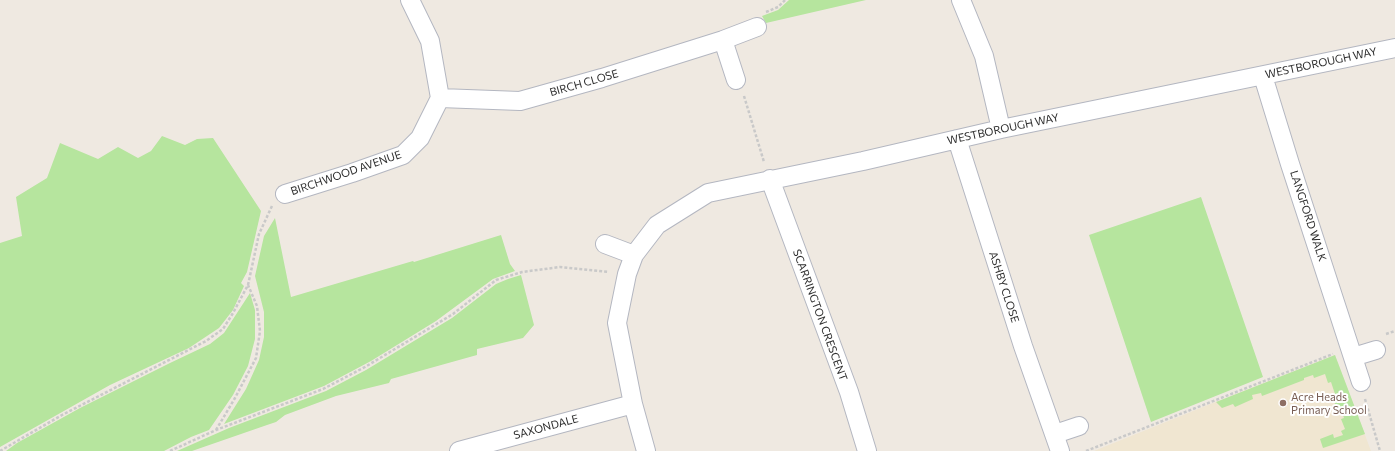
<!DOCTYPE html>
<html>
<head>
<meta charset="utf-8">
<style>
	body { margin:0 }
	canvas { display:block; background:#efe9e1 }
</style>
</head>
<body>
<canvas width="1395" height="451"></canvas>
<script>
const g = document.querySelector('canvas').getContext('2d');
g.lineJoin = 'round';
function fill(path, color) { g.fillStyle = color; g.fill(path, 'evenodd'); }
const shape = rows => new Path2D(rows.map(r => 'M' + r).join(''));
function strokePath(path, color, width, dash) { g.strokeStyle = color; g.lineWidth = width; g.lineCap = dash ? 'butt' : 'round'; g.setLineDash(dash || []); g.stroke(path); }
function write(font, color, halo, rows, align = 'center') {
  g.font = font + ' Commissioner,sans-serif'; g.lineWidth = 4; g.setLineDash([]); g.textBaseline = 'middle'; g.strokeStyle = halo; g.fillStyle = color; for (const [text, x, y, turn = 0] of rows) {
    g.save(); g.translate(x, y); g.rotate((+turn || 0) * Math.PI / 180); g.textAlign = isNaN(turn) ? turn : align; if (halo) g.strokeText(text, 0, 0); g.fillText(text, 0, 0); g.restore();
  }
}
fill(shape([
	[1335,355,1371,451,1094,451,1208,405]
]), '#f0e6d1');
fill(shape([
	[789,0,866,0,766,23,762,16,778,10],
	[162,136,185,145,197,139,213,138,261,211,247,272,241,283,244,286,233,310,219,328,189,348,110,385,0,447,0,243,22,236,16,197,47,178,60,143,98,159,118,147,138,158,151,151],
	[1201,197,1263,377,1151,422,1089,235],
	[275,218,291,297,413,261,414,262,501,235,510,264,515,271,493,279,436,321,371,361,324,386,224,424,246,389,259,360,264,337,264,312,255,276,264,236],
	[521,275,534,325,523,338,477,349,477,355,391,379,389,383,336,396,285,415,276,422,267,425,192,451,177,451,229,428,326,391,366,370,452,318,496,284,508,279],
	[250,293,255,310,255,339,248,366,233,395,209,430,191,437,164,451,6,451,17,443,80,408,170,363,210,344,224,333],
	[1335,355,1365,434,1323,448,1320,439,1333,434,1334,438,1343,435,1341,431,1345,429,1341,419,1344,418,1341,409,1337,410,1332,395,1335,394,1331,382,1328,383,1325,374,1314,378,1313,375,1304,378,1304,380,1262,396,1261,393,1252,395,1253,399,1235,407,1233,404,1222,408,1216,402]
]), '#b6e59e');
const minor = shape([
	[961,0,984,56,1001,129],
	[723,40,736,80],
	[1263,76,1290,164,1361,382],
	[440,98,520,101,602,78,723,40,757,27],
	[957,139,1023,346,1060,451],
	[770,179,849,392,867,451],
	[285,194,352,173,403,155,420,138,440,98,430,41,410,0],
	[605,244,634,255],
	[1353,357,1376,350],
	[1055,434,1079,426],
	[459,451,633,404],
	[646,451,633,404,617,323,627,274,634,255,657,225,708,193,863,161,1001,129,1395,48]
]);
strokePath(minor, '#b4b7c1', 20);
strokePath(shape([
	[766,12,778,7,785,0],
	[744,96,764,162],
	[1386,334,1395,331],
	[1365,399,1380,451],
	[216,430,235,398,256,358,260,331,257,306,248,285],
	[0,451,62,415,206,341,223,329,233,313,248,285,259,234,272,206],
	[170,451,216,430,323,389,365,367,453,314,496,280,522,272,560,267,609,272],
	[1086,451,1333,354]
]), '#c9c9c9', 2.5, [3, 2]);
strokePath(minor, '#fff', 18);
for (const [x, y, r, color] of [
	[1283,403,4,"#8d6e63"]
]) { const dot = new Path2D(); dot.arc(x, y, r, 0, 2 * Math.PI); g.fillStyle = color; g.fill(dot); strokePath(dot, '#fff', 1.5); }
write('11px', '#2e2e2e', '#fff', [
	["WESTBOROUGH WAY",1321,63,-12],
	["BIRCH CLOSE",584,83,-16],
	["WESTBOROUGH WAY",1003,129,-12],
	["BIRCHWOOD AVENUE",346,173,-19],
	["LANGFORD WALK",1308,216,72],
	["ASHBY CLOSE",1004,287,72],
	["SCARRINGTON CRESCENT",820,315,70],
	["SAXONDALE",546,427,-15]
]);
write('11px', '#785e54', '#fff', [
	["Acre Heads",1291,397],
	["Primary School",1291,410]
], 'left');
</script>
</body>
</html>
